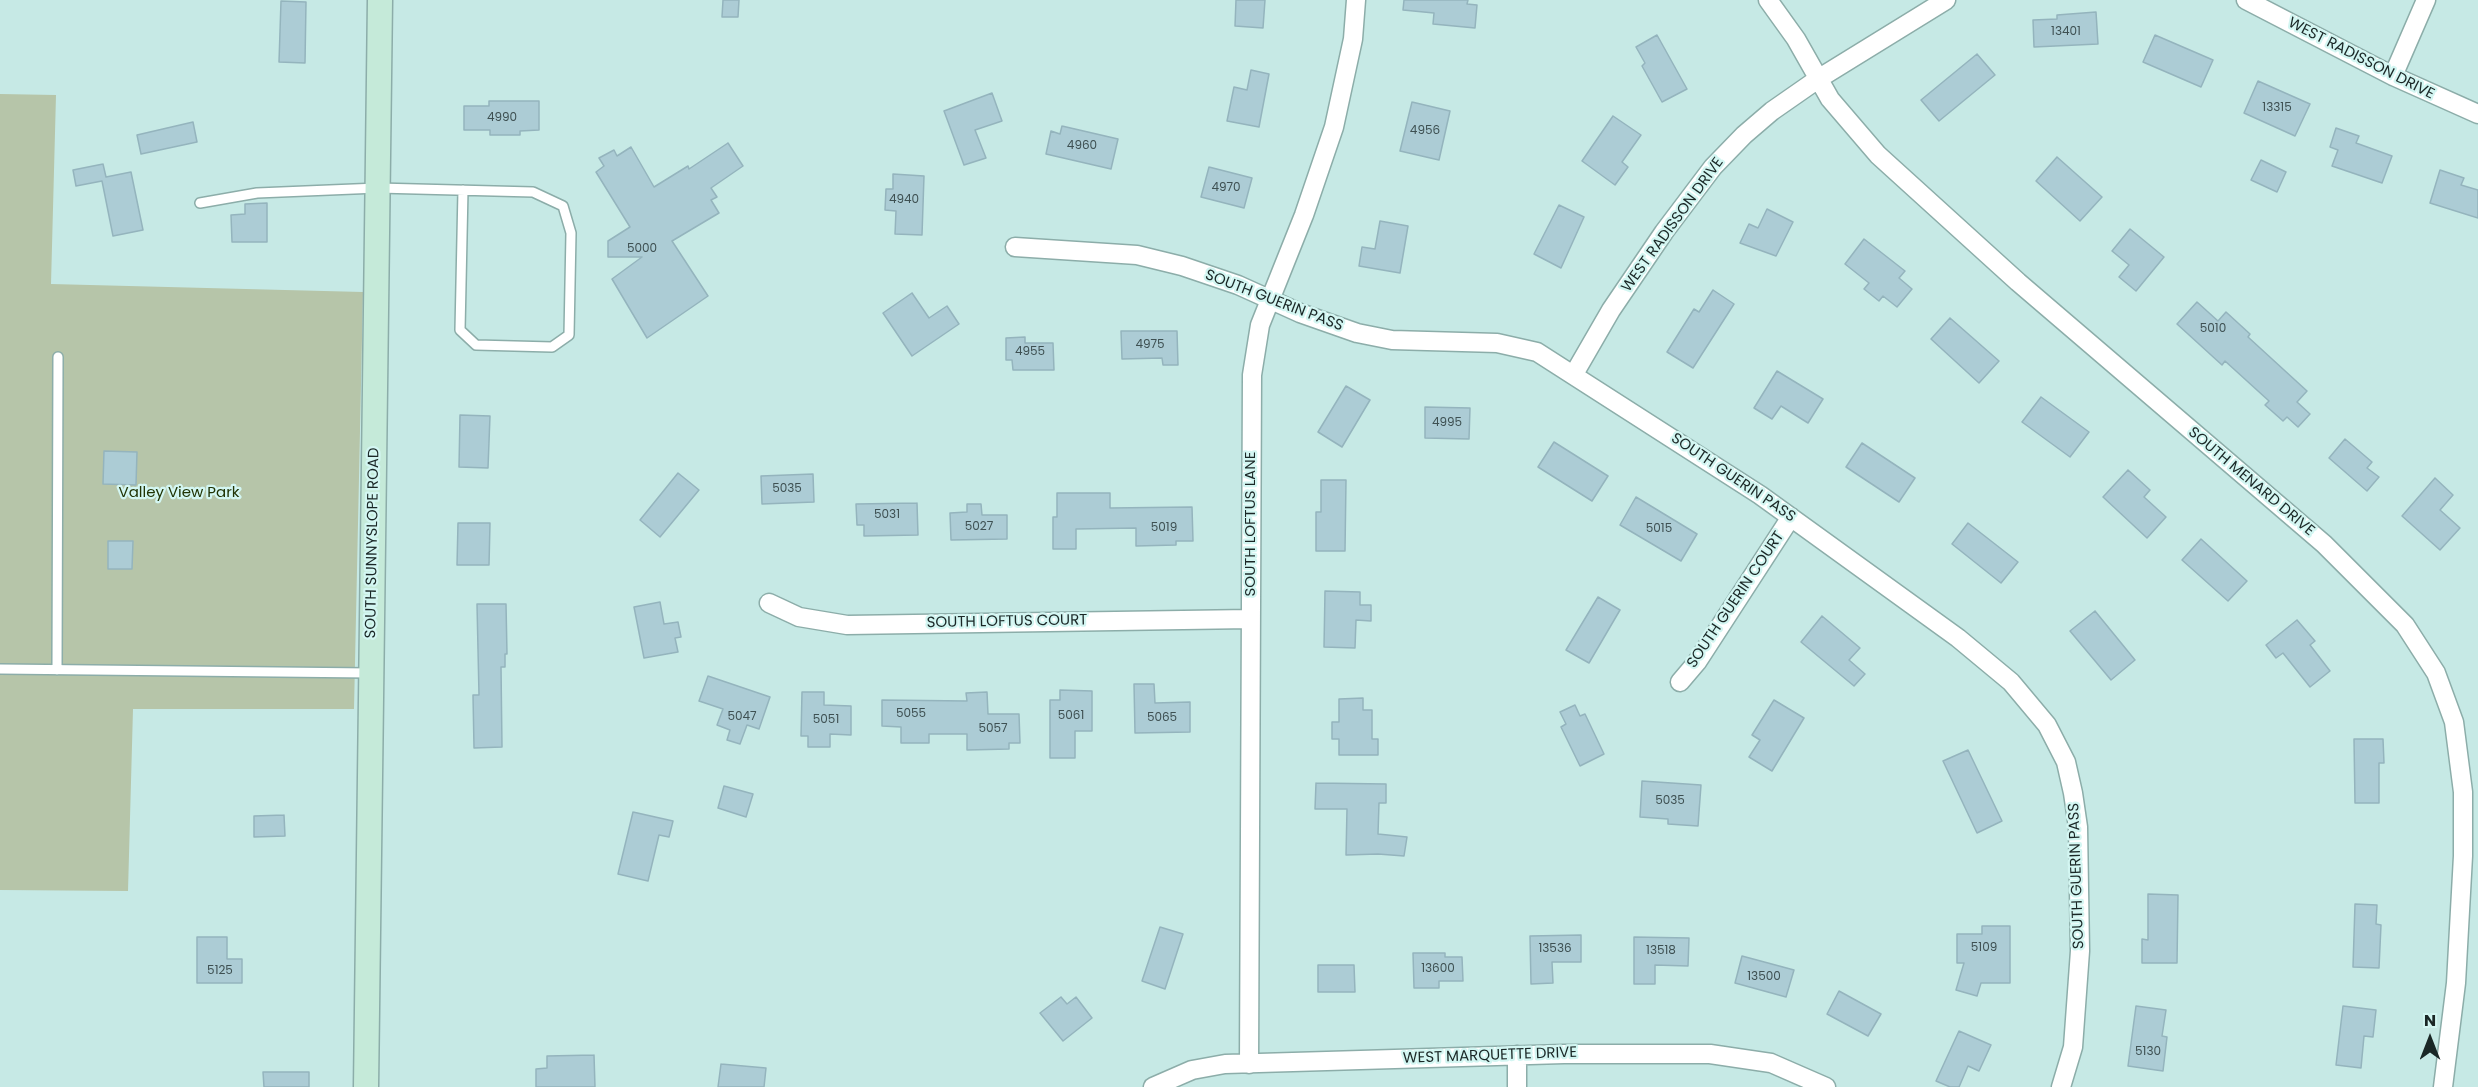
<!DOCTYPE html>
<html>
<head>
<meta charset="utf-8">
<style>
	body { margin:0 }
	#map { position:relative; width:2478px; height:1087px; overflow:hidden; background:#c6e9e5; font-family:Poppins,sans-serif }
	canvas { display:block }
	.north { position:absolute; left:2400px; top:1009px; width:60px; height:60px; -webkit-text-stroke:4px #d3f6f2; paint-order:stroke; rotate:0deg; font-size:16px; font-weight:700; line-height:24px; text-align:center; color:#1a2726 }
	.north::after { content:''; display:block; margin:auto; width:21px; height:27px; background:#1a2726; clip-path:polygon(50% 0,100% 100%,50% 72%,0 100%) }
</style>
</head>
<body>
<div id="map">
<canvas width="2478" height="1087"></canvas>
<div class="north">N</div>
</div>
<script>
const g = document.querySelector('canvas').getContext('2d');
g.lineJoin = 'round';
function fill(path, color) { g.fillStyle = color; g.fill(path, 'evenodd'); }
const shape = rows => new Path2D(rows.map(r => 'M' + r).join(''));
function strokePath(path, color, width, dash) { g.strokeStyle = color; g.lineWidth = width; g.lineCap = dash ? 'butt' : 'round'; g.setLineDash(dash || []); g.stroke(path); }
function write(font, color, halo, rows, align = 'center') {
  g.font = font + ' Poppins,sans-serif'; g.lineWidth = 4.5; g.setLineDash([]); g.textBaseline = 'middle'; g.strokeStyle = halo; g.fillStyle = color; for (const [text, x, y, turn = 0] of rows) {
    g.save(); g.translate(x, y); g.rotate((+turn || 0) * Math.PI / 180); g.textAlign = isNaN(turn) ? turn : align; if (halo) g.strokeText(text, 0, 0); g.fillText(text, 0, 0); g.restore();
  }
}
fill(shape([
	[0,94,56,95,51,284,363,292,354,709,133,709,128,891,0,890]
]), '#b6c5a9');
const building = shape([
	[723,0,739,0,738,17,722,17,723,0],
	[1236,0,1265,0,1263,28,1235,26,1236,0],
	[1404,0,1468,0,1467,4,1477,5,1475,28,1433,24,1434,13,1403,10,1404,0],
	[281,1,306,2,305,63,279,62,281,1],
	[2096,12,2098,44,2034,47,2033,20,2057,19,2057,15,2096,12],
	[1657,35,1687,89,1662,102,1642,66,1645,63,1636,47,1657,35],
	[2155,35,2213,60,2201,87,2143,62,2155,35],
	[1977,54,1995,75,1939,121,1921,100,1977,54],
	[1251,70,1269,74,1259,127,1227,121,1234,87,1247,90,1251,70],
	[2258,81,2310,104,2295,136,2244,113,2258,81],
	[992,93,1002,121,975,130,986,158,964,165,944,111,992,93],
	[489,101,539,101,539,130,520,131,520,135,490,135,490,130,464,130,464,106,489,106,489,101],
	[1412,102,1450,111,1439,160,1400,151,1412,102],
	[1613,116,1641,135,1622,162,1628,167,1615,185,1582,161,1613,116],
	[193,122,197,142,141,154,137,135,193,122],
	[1062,126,1118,139,1111,169,1046,154,1051,131,1060,134,1062,126],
	[2336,128,2359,136,2356,143,2392,156,2382,183,2332,166,2338,150,2330,147,2336,128],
	[728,143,743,166,711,188,717,197,711,200,719,213,672,241,708,296,647,338,612,279,642,257,608,257,608,241,630,227,596,172,604,166,599,158,614,150,617,156,631,147,654,187,688,166,689,169,728,143],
	[2057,157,2102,197,2080,221,2036,181,2057,157],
	[2261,160,2286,172,2277,192,2251,180,2261,160],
	[103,164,106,177,131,172,143,230,113,236,102,181,76,186,73,170,103,164],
	[1209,167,1252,178,1244,208,1201,197,1209,167],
	[2440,170,2464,178,2461,185,2478,190,2478,218,2430,203,2440,170],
	[893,174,924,176,922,235,895,234,896,211,885,210,886,189,893,189,893,174],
	[267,203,267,242,232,242,231,215,245,214,245,204,267,203],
	[1559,205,1584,217,1561,268,1534,254,1559,205],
	[1767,209,1793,222,1776,256,1740,243,1749,224,1758,228,1767,209],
	[1380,221,1408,226,1400,273,1359,266,1362,247,1375,249,1380,221],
	[2130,229,2164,257,2136,291,2119,277,2129,265,2112,251,2130,229],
	[1864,239,1905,271,1899,278,1912,289,1897,307,1883,296,1879,301,1864,289,1869,283,1845,264,1864,239],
	[1713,290,1734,304,1693,368,1667,352,1694,309,1699,312,1713,290],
	[912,293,929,318,947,306,959,324,912,356,883,313,912,293],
	[2197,302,2218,321,2226,312,2250,334,2248,337,2307,391,2297,402,2310,414,2298,427,2287,417,2283,421,2265,405,2269,401,2225,361,2222,365,2177,324,2197,302],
	[1950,318,1999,361,1979,383,1931,339,1950,318],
	[1121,331,1177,331,1178,365,1163,365,1162,358,1122,359,1121,331],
	[1025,337,1025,343,1053,343,1054,370,1013,370,1012,360,1006,360,1006,338,1025,337],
	[1777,371,1823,399,1808,423,1781,406,1772,419,1754,408,1777,371],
	[1346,386,1370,400,1342,447,1318,432,1346,386],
	[2041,397,2089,432,2070,457,2022,422,2041,397],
	[1425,407,1470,408,1469,439,1425,438,1425,407],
	[460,415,490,416,488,468,459,467,460,415],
	[2345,439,2372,462,2367,468,2379,477,2367,491,2329,458,2345,439],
	[1554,442,1608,476,1592,501,1538,467,1554,442],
	[1862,443,1915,478,1899,502,1846,467,1862,443],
	[104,451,137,452,136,485,103,484,104,451],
	[2128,470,2150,490,2144,497,2166,517,2147,538,2103,497,2128,470],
	[678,473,699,490,660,537,640,520,678,473],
	[813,474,814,502,762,504,761,476,813,474],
	[2435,478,2453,495,2440,510,2460,528,2440,550,2402,516,2435,478],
	[1321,480,1346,480,1345,551,1316,551,1316,512,1321,512,1321,480],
	[1057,493,1110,493,1110,508,1192,507,1193,541,1176,541,1176,545,1136,546,1136,528,1076,529,1076,549,1053,549,1053,517,1057,517,1057,493],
	[1636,497,1697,534,1681,561,1620,525,1636,497],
	[917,503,918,535,864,536,864,525,857,525,856,504,917,503],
	[967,504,981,504,982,515,1007,515,1007,539,951,540,950,513,967,512,967,504],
	[458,523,490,523,489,565,457,565,458,523],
	[1968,523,2018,562,2001,583,1952,544,1968,523],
	[2201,539,2247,581,2228,601,2182,560,2201,539],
	[108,541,133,541,132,569,108,569,108,541],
	[1325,591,1360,592,1360,605,1371,605,1371,621,1356,620,1355,648,1324,647,1325,591],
	[1598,597,1620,610,1589,663,1566,650,1598,597],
	[660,602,664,624,678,622,681,637,675,638,678,652,644,658,634,607,660,602],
	[477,604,506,604,507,654,505,654,505,667,501,667,502,747,474,748,473,695,479,695,477,604],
	[2095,611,2135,660,2111,680,2070,631,2095,611],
	[1822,616,1860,648,1849,660,1865,674,1854,686,1801,642,1822,616],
	[2297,620,2315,641,2310,645,2330,671,2310,687,2283,653,2276,658,2266,645,2297,620],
	[708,676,770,697,759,729,747,725,740,744,727,740,730,730,717,725,723,709,699,701,708,676],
	[1134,684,1154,684,1155,703,1190,702,1190,732,1135,733,1134,684],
	[1060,690,1092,691,1092,731,1075,731,1075,758,1050,758,1050,700,1060,700,1060,690],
	[802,692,824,692,824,705,851,706,851,735,830,734,830,747,808,747,808,736,801,736,802,692],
	[987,692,988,714,1019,714,1020,743,1009,743,1009,749,967,750,967,734,929,734,929,743,901,743,901,727,882,726,882,700,967,701,966,693,987,692],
	[1363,698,1363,710,1372,710,1372,739,1378,739,1378,755,1339,755,1339,739,1332,739,1332,722,1339,722,1339,699,1363,698],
	[1774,700,1804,718,1772,771,1749,757,1760,740,1752,735,1774,700],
	[1575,705,1580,716,1585,714,1604,754,1580,766,1561,727,1566,724,1560,712,1575,705],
	[2354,739,2383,739,2384,763,2379,763,2379,803,2355,803,2354,739],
	[1968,750,2002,821,1977,833,1943,761,1968,750],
	[1642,781,1701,785,1698,826,1668,824,1668,819,1640,817,1642,781],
	[1316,783,1386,784,1386,803,1379,803,1378,834,1407,837,1404,856,1378,854,1346,855,1347,809,1315,809,1316,783],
	[724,786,753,794,746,817,718,808,724,786],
	[633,812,673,821,669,837,659,835,648,881,618,874,633,812],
	[284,815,285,836,254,837,254,816,284,815],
	[2148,894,2178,895,2177,963,2142,963,2142,939,2148,940,2148,894],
	[2355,904,2377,905,2376,924,2381,925,2379,968,2353,967,2355,904],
	[1982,926,2010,926,2010,983,1981,983,1977,996,1956,990,1964,963,1957,963,1957,934,1982,934,1982,926],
	[1160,927,1183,934,1165,989,1142,981,1160,927],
	[1581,935,1581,962,1552,962,1553,983,1531,984,1530,936,1581,935],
	[197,937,227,937,227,959,242,959,242,983,197,983,197,937],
	[1634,937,1689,938,1688,966,1655,965,1655,984,1634,984,1634,937],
	[1413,953,1445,953,1445,957,1462,957,1463,981,1439,981,1439,988,1414,988,1413,953],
	[1742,956,1794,970,1786,997,1735,983,1742,956],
	[1318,965,1354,965,1355,992,1318,992,1318,965],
	[1839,991,1881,1014,1868,1036,1827,1014,1839,991],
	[1061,997,1067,1004,1076,997,1092,1018,1063,1041,1040,1013,1061,997],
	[2136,1006,2166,1010,2162,1036,2167,1037,2163,1071,2128,1066,2136,1006],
	[2343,1006,2376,1010,2373,1037,2364,1036,2361,1068,2336,1065,2343,1006],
	[1959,1031,1991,1045,1979,1071,1968,1066,1959,1087,1950,1087,1936,1081,1959,1031],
	[594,1055,595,1087,536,1087,536,1069,547,1068,547,1056,594,1055],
	[721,1064,766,1068,764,1087,718,1087,721,1064],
	[263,1072,309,1072,309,1087,264,1087,263,1072]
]);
fill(building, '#acccd5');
strokePath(building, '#94b4bd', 1.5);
const lane = shape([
	[200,203,257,193,378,188,533,192,563,206,571,233,569,335,552,347,476,345,460,330,463,190],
	[0,669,370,673],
	[57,670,58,357]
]);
const street = shape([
	[1768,0,1796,39,1830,99,1878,155,2018,282,2324,544,2405,625,2436,673,2454,722,2463,792,2463,856,2456,983,2443,1087],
	[2246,0,2393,76,2478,114],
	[2393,76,2426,0],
	[1015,247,1137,255,1182,266,1238,285,1300,313,1357,333,1392,340,1497,343,1537,352,1760,495,1958,638,2011,682,2047,725,2066,762,2073,793,2078,827,2080,951,2073,1047,2061,1087],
	[1574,374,1611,310,1664,232,1713,167,1744,135,1772,111,1818,79,1946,0],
	[769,603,799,617,847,625,1250,619],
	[1680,682,1697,662,1791,517],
	[1249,1064,1252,375,1260,325,1304,215,1334,127,1353,39,1356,0],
	[1153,1087,1192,1070,1225,1064,1564,1054,1710,1054,1771,1063,1826,1087],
	[1517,1087,1517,1055]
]);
const secondary = shape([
	[366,1087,380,0]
]);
strokePath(lane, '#8cada9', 12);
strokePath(street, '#8cada9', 21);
strokePath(secondary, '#8cada9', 27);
strokePath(lane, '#fff', 9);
strokePath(street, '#fff', 18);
strokePath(secondary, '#c5ead9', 24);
write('12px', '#3e5052', null, [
	["13401",2066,32],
	["13315",2277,108],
	["4990",502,118],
	["4956",1425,131],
	["4960",1082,146],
	["4970",1226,188],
	["4940",904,200],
	["5000",642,249],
	["5010",2213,329],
	["4975",1150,345],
	["4955",1030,352],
	["4995",1447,423],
	["5035",787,489],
	["5031",887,515],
	["5027",979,527],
	["5019",1164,528],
	["5015",1659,529],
	["5055",911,714],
	["5061",1071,716],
	["5047",742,717],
	["5065",1162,718],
	["5051",826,720],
	["5057",993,729],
	["5035",1670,801],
	["5109",1984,948],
	["13536",1555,949],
	["13518",1661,951],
	["13600",1438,969],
	["5125",220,971],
	["13500",1764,977],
	["5130",2148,1052]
]);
write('15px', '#1a2726', '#d3f6f2', [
	["WEST RADISSON DRIVE",2361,59,27],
	["WEST RADISSON DRIVE",1673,225,-54],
	["SOUTH GUERIN PASS",1274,301,21],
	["SOUTH GUERIN PASS",1733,478,34],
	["SOUTH MENARD DRIVE",2251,482,40],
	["SOUTH LOFTUS LANE",1251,524,-90],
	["SOUTH SUNNYSLOPE ROAD",373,543,-89],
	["SOUTH GUERIN COURT",1736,600,-56],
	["SOUTH LOFTUS COURT",1007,622,-1],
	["SOUTH GUERIN PASS",2077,876,-92],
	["WEST MARQUETTE DRIVE",1490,1056,-2]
]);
write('15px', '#203304', '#d3f6f2', [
	["Valley View Park",179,493]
]);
</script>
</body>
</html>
